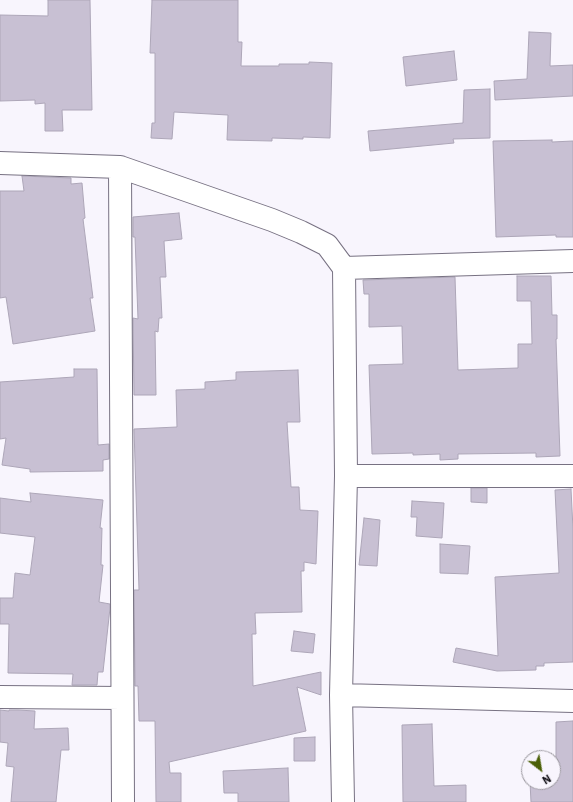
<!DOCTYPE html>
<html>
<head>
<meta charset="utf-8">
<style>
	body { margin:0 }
	#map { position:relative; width:573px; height:802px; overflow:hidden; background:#f8f5fd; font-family:"IBM Plex Sans",sans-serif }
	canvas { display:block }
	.north { position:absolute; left:521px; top:750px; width:40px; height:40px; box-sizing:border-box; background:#f8f5fd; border:1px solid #9c99a0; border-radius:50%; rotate:149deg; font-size:11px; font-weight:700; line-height:16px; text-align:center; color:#110f15 }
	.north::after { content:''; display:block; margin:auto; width:14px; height:18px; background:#4a5f06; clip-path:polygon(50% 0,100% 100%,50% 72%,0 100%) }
</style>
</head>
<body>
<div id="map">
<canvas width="573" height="802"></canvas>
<div class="north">N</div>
</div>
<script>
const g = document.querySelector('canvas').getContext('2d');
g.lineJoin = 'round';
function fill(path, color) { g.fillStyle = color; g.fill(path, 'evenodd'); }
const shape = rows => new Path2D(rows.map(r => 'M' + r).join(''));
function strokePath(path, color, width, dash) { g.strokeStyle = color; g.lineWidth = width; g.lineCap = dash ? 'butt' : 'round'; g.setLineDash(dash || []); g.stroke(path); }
const building = shape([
	[48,0,90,0,92,110,62,110,63,131,45,131,45,103,35,104,35,100,0,101,0,15,48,16,48,0],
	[152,0,238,0,238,42,242,42,241,66,279,66,279,64,309,64,309,62,332,63,330,138,303,137,303,139,272,138,272,141,227,140,228,115,174,112,172,139,151,138,152,123,155,123,155,53,150,53,152,0],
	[529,32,551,33,550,66,573,65,573,96,495,100,494,81,527,79,529,32],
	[454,51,457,80,406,86,403,57,454,51],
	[490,89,490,138,453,139,454,143,370,151,368,131,463,123,464,90,490,89],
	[552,140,552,142,573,141,573,237,556,237,556,235,496,237,493,141,552,140],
	[22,176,71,178,71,184,82,183,85,218,83,219,93,298,90,298,95,331,13,344,6,297,0,298,0,191,24,191,22,176],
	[179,213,182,239,164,241,166,277,160,277,162,318,159,318,158,332,155,331,156,395,134,395,133,318,138,319,135,237,133,237,133,217,179,213],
	[517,276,551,276,552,315,557,315,557,339,556,339,560,456,536,457,536,453,458,454,458,459,440,460,440,454,413,455,413,453,372,454,369,365,403,364,402,326,369,327,369,294,364,294,363,280,455,277,458,370,518,368,518,344,532,344,531,301,517,301,517,276],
	[74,369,97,369,98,445,109,444,109,459,103,460,103,471,30,472,30,469,2,465,6,438,0,439,0,382,74,377,74,369],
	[298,370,300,422,287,422,291,487,299,487,300,510,318,511,316,564,304,562,304,571,301,571,302,612,255,613,256,634,252,634,253,686,321,672,321,695,297,687,306,731,169,762,170,773,181,773,181,802,156,802,155,721,139,721,138,686,135,686,134,590,139,590,134,429,177,427,176,390,205,389,205,382,236,380,236,372,298,370],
	[471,488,487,488,487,503,471,502,471,488],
	[571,489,573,529,573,662,544,663,544,666,536,666,536,670,497,671,453,662,456,648,498,656,495,577,559,573,555,490,571,489],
	[30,493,103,500,100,528,102,528,101,565,103,565,99,602,110,604,110,608,103,672,98,672,97,685,72,685,73,674,8,673,9,624,0,624,0,598,13,598,15,573,30,575,35,537,0,533,0,498,31,502,30,493],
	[412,501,444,503,442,538,416,536,417,517,411,517,412,501],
	[364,518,380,520,377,566,359,565,364,518],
	[440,544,470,546,468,574,440,573,440,544],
	[294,631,315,634,313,653,291,651,294,631],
	[0,710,9,711,9,710,18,710,35,711,34,729,68,728,69,750,61,750,56,802,11,802,14,767,6,766,8,743,0,742,0,710],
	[573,721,573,802,531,802,530,782,553,782,553,758,530,758,556,757,556,722,573,721],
	[432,724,434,786,466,785,466,802,403,802,402,725,432,724],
	[315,737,315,761,294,761,294,738,315,737],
	[288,768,289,802,238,802,238,793,224,793,223,771,288,768]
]);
fill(building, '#c8c0d3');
strokePath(building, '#ada6b8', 1);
const minor = shape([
	[0,163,120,167,272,220,301,232,327,245,344,268,346,476,341,695,343,802],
	[120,167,123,802],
	[344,268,573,261],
	[346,476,573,476],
	[341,695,573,701],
	[0,697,121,698]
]);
strokePath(minor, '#777182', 24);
strokePath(minor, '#fff', 22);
</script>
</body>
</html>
